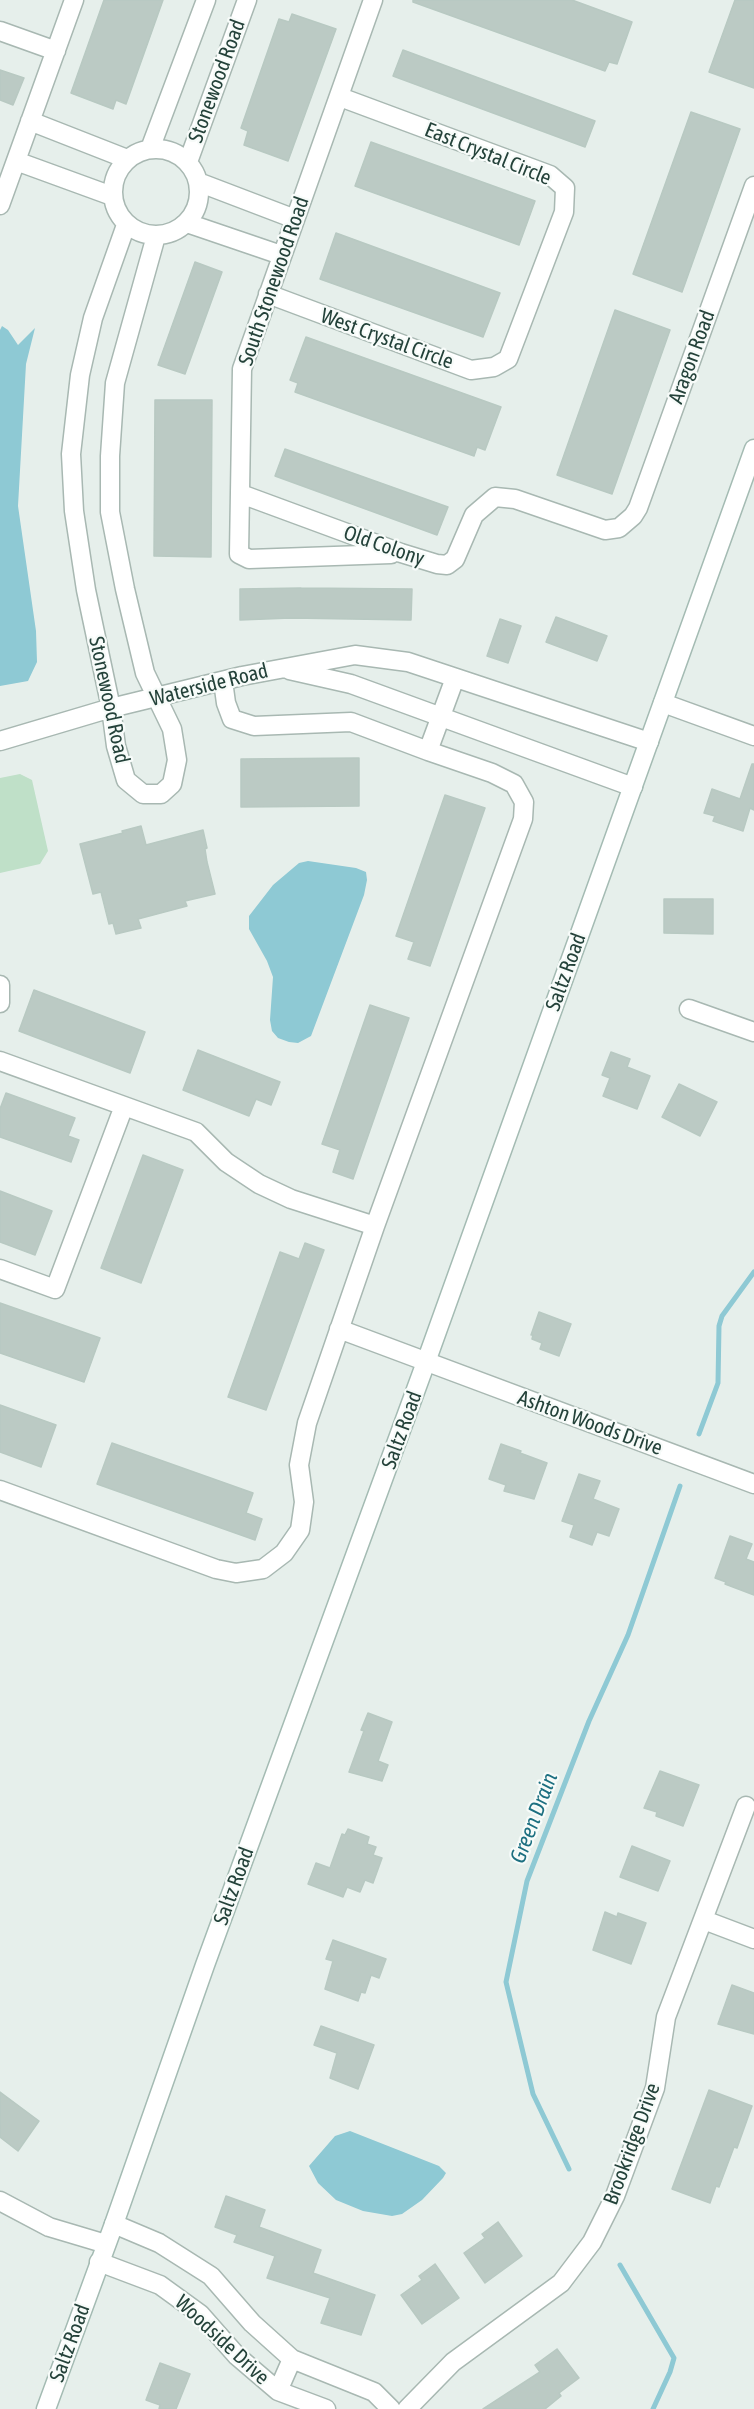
<!DOCTYPE html>
<html>
<head>
<meta charset="utf-8">
<style>
	body { margin:0 }
	canvas { display:block; background:#e6efeb }
</style>
</head>
<body>
<canvas width="754" height="2409"></canvas>
<script>
const g = document.querySelector('canvas').getContext('2d');
g.lineJoin = 'round';
function fill(path, color) { g.fillStyle = color; g.fill(path, 'evenodd'); }
const shape = rows => new Path2D(rows.map(r => 'M' + r).join(''));
function strokePath(path, color, width, dash) { g.strokeStyle = color; g.lineWidth = width; g.lineCap = dash ? 'butt' : 'round'; g.setLineDash(dash || []); g.stroke(path); }
function write(font, color, halo, rows, align = 'center') {
  g.font = font + ' "Asap Condensed",sans-serif'; g.lineWidth = 4.5; g.setLineDash([]); g.textBaseline = 'middle'; g.strokeStyle = halo; g.fillStyle = color; for (const [text, x, y, turn = 0] of rows) {
    g.save(); g.translate(x, y); g.rotate((+turn || 0) * Math.PI / 180); g.textAlign = isNaN(turn) ? turn : align; if (halo) g.strokeText(text, 0, 0); g.fillText(text, 0, 0); g.restore();
  }
}
fill(shape([
	[20,774,32,780,48,851,40,864,0,873,0,778]
]), '#bfe0c8');
fill(shape([
	[2,326,8,330,18,345,35,328,26,364,18,506,36,631,37,662,28,681,0,686,0,330],
	[308,861,356,868,366,872,367,880,364,895,311,1036,298,1043,289,1042,278,1038,272,1031,270,1020,273,977,267,961,249,929,249,916,273,885,299,863],
	[350,2131,439,2166,446,2173,443,2178,422,2200,402,2214,392,2216,363,2211,336,2200,318,2183,309,2166,335,2136]
]), '#8ec9d4');
strokePath(shape([
	[699,1434,718,1383,719,1326,722,1316,754,1272],
	[569,2169,533,2094,506,1982,527,1881,589,1721,628,1635,680,1486],
	[620,2265,674,2358,670,2372,653,2409]
]), '#8ec9d4', 5);
const building = shape([
	[104,0,163,0,126,104,116,100,113,109,71,93,104,0],
	[413,0,572,0,632,22,617,64,609,62,605,71,413,2,413,0],
	[735,0,754,0,754,88,709,72,735,0],
	[292,14,336,29,288,161,244,145,248,131,241,128,279,19,289,22,292,14],
	[403,50,595,121,585,147,393,76,403,50],
	[0,70,24,78,13,105,0,100,0,70],
	[691,112,740,129,682,292,633,274,691,112],
	[371,142,535,201,519,245,355,186,371,142],
	[336,233,500,293,483,337,320,279,336,233],
	[195,262,222,272,185,374,158,365,195,262],
	[615,310,670,330,612,494,557,475,615,310],
	[306,337,501,407,485,450,477,447,474,456,295,392,298,383,290,380,306,337],
	[155,400,212,400,211,557,154,556,155,400],
	[285,449,448,507,437,535,275,476,285,449],
	[301,588,412,589,411,620,291,618,240,620,240,589,301,588],
	[556,617,607,636,597,661,546,642,556,617],
	[500,619,521,626,508,663,487,656,500,619],
	[359,758,359,806,241,807,241,759,359,758],
	[752,764,754,764,754,810,750,808,743,831,713,821,715,816,704,813,712,789,740,799,752,764],
	[445,795,485,808,430,966,408,959,414,942,396,936,445,795],
	[141,826,146,845,203,830,207,848,205,849,207,862,215,894,185,901,187,906,138,919,141,928,116,934,113,923,109,924,101,892,93,894,80,844,123,833,122,831,141,826],
	[664,899,713,899,713,934,664,933,664,899],
	[34,990,145,1032,130,1073,19,1031,34,990],
	[370,1005,409,1018,353,1179,333,1172,340,1150,322,1144,370,1005],
	[198,1050,280,1082,271,1105,256,1099,249,1116,183,1090,198,1050],
	[611,1052,630,1059,627,1067,650,1076,637,1109,603,1096,610,1078,602,1075,611,1052],
	[679,1084,717,1102,700,1136,662,1117,679,1084],
	[6,1093,75,1118,68,1136,79,1140,71,1162,0,1137,0,1109,6,1093],
	[143,1155,183,1170,141,1283,101,1268,143,1155],
	[0,1191,52,1211,35,1255,0,1242,0,1191],
	[305,1243,324,1250,266,1410,228,1397,280,1252,299,1259,305,1243],
	[0,1303,100,1338,84,1382,0,1353,0,1303],
	[539,1312,571,1324,559,1356,540,1349,542,1343,532,1339,533,1335,531,1335,539,1312],
	[0,1405,56,1425,41,1467,0,1452,0,1405],
	[112,1443,253,1493,246,1513,262,1519,255,1540,97,1484,112,1443],
	[501,1444,521,1451,520,1453,547,1463,534,1499,504,1491,506,1485,489,1479,501,1444],
	[579,1474,600,1481,593,1499,619,1509,609,1536,597,1532,592,1545,570,1537,574,1525,562,1521,579,1474],
	[730,1536,752,1544,746,1559,754,1562,754,1595,725,1584,726,1582,715,1578,730,1536],
	[368,1713,392,1722,378,1761,388,1765,382,1781,349,1772,364,1731,361,1730,368,1713],
	[660,1771,699,1785,683,1826,656,1816,657,1812,644,1808,660,1771],
	[348,1829,369,1837,367,1844,376,1847,373,1855,382,1858,373,1883,365,1880,360,1892,347,1887,343,1897,308,1884,316,1863,330,1868,342,1834,345,1835,348,1829],
	[632,1846,670,1861,658,1891,620,1877,632,1846],
	[605,1912,617,1917,618,1913,646,1923,631,1964,593,1950,605,1912],
	[333,1940,386,1959,379,1978,371,1975,365,1993,361,1992,358,2001,325,1989,333,1961,326,1959,333,1940],
	[732,1985,754,1993,754,2034,718,2024,732,1985],
	[321,2026,374,2045,358,2089,330,2078,337,2053,314,2045,321,2026],
	[709,2090,752,2106,737,2148,734,2147,719,2187,716,2186,710,2203,672,2189,709,2090],
	[0,2092,39,2121,18,2151,0,2137,0,2092],
	[226,2196,265,2210,259,2227,321,2250,313,2273,375,2295,361,2335,321,2323,330,2298,267,2278,275,2256,234,2242,237,2235,215,2227,226,2196],
	[498,2222,522,2256,485,2283,464,2253,485,2238,482,2234,498,2222],
	[435,2264,459,2298,422,2324,401,2295,422,2280,419,2276,435,2264],
	[557,2349,579,2378,559,2393,561,2396,545,2409,483,2409,540,2372,535,2365,557,2349],
	[160,2363,190,2374,176,2409,159,2409,160,2405,146,2400,160,2363]
]);
fill(building, '#bbcac4');
strokePath(building, '#b8c9c2', 1.5);
const street = shape([
	[373,0,242,369,239,554,249,559,391,554],
	[0,31,56,51],
	[30,121,127,159],
	[150,149,206,0],
	'113 192a43 43 0 1 1 86 0a43 43 0 1 1-86 0Z',
	[16,161,112,196],
	[188,162,247,0],
	[198,182,295,219],
	[0,205,74,0],
	[187,223,281,255],
	[126,225,93,318,80,375,71,454,74,511,86,590,111,708,116,746,126,780,143,794,161,794,172,784,177,760,172,729,145,673,125,589,110,512,110,456,115,383,156,236],
	[268,294,471,370,494,367,508,359,564,212,565,188,550,175,340,97],
	[241,494,401,553,437,564,447,565,455,559,474,515,495,497,515,499,605,530,619,528,633,516,638,508,754,186],
	[289,670,351,684,633,787],
	[663,703,754,736],
	[0,741,111,708,242,676,355,655,408,662,649,742],
	[428,751,455,678],
	[0,985,0,1003],
	[689,1009,754,1032],
	[0,1061,196,1132,226,1162,259,1184,291,1199,375,1226],
	[0,1269,55,1289,124,1106],
	[339,1329,754,1484],
	[0,1490,216,1569,236,1573,263,1569,284,1553,300,1530,304,1502,299,1465,307,1423,375,1226,523,819,524,802,514,784,492,773,428,751,351,722,254,726,232,719,226,703,223,681],
	[704,1920,754,1939],
	[0,2201,49,2227,106,2244],
	[114,2224,159,2243,211,2276,252,2323,292,2359,374,2392,391,2409],
	[99,2262,160,2285,200,2314,237,2356,278,2391,326,2409],
	[278,2391,292,2359],
	[407,2409,453,2362,561,2283,592,2242,615,2196,655,2088,666,2017,746,1806]
]);
const secondary = shape([
	[46,2409,114,2224,205,1965,426,1362,754,449]
]);
strokePath(street, '#a8b8b2', 21);
strokePath(secondary, '#a4bbb3', 21);
strokePath(street, '#fff', 18);
strokePath(secondary, '#fff', 18);
write('21px', '#24423a', '#f7fbf9', [
	["Stonewood Road",217,81,-70],
	["East Crystal Circle",488,154,22],
	["South Stonewood Road",274,281,-71],
	["West Crystal Circle",387,339,20],
	["Aragon Road",692,357,-70],
	["Old Colony",384,546,19],
	["Waterside Road",209,685,-14],
	["Stonewood Road",109,700,78],
	["Saltz Road",566,972,-70],
	["Ashton Woods Drive",590,1423,20],
	["Saltz Road",402,1430,-70],
	["Saltz Road",234,1886,-70],
	["Brookridge Drive",632,2144,-70],
	["Woodside Drive",222,2340,43],
	["Saltz Road",70,2343,-70]
]);
write('italic 22px', '#1c6f80', '#f7fbf9', [
	["Green Drain",534,1818,-69]
]);
</script>
</body>
</html>
